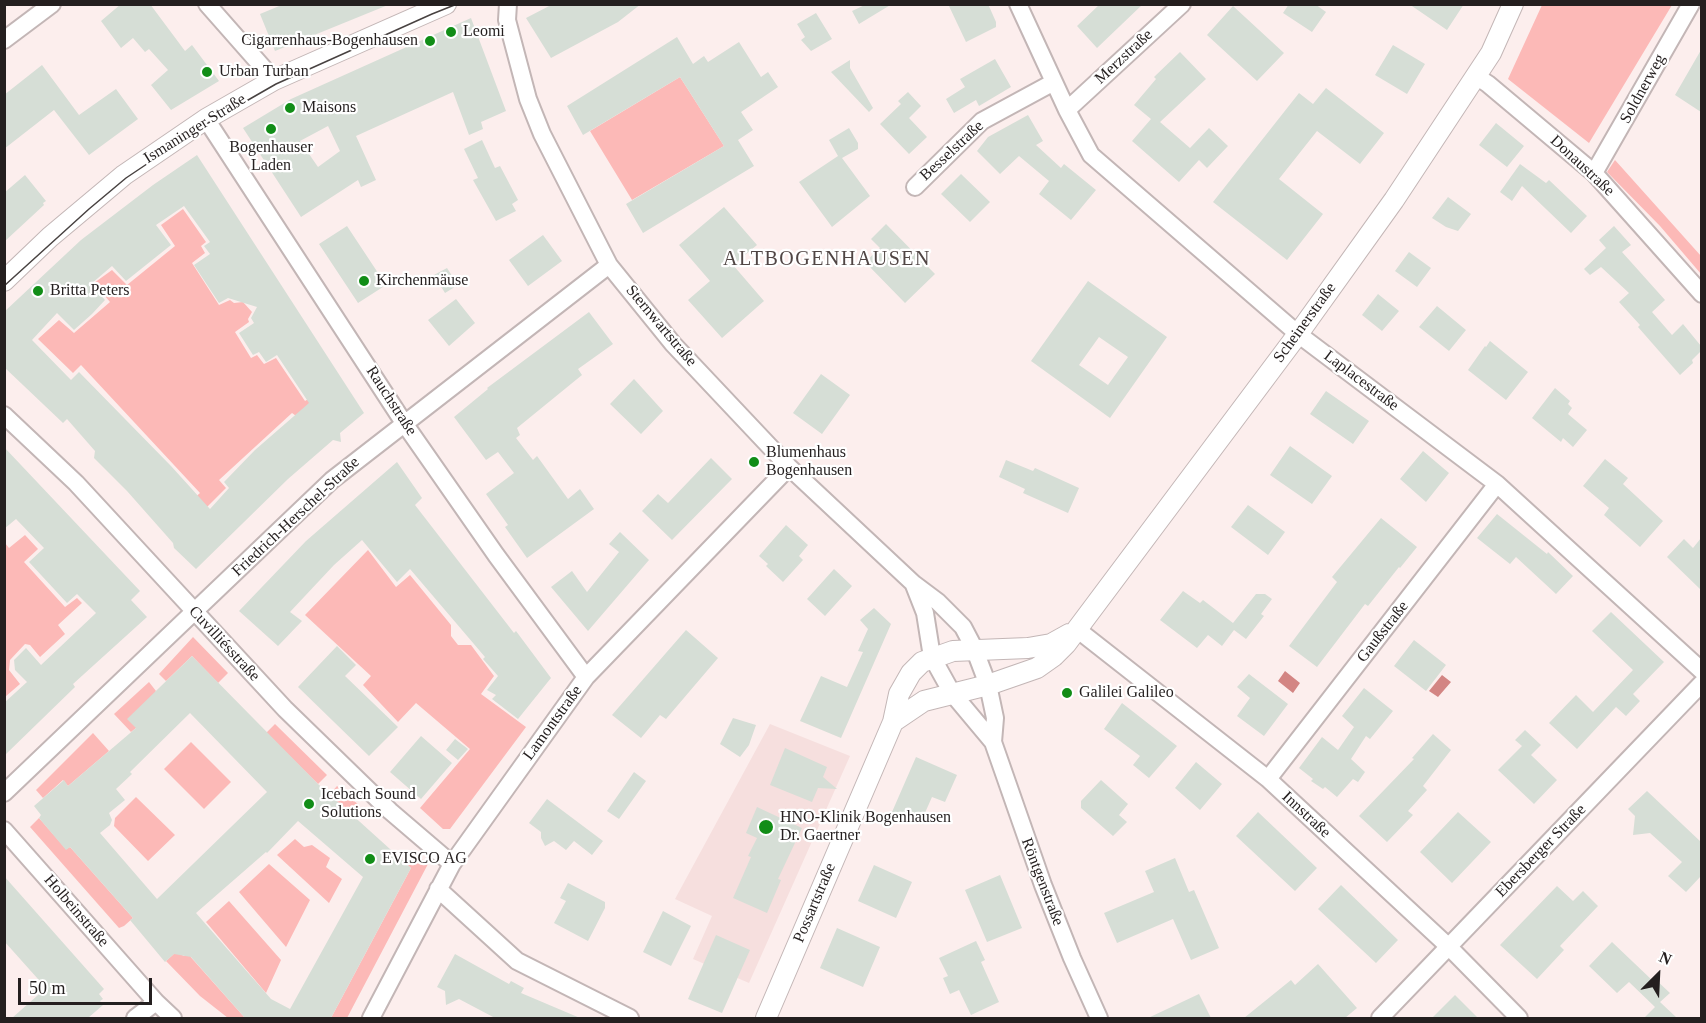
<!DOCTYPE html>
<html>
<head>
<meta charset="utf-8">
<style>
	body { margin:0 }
	#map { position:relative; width:1706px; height:1023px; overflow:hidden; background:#fceeed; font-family:Georgia,serif }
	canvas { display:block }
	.frame { position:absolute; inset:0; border:6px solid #241f1f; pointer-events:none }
	.north { position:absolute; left:1628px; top:945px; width:60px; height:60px; -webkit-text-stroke:4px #fff; paint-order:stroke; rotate:24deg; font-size:16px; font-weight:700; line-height:24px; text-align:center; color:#241f1f }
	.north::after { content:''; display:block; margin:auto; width:21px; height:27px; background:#241f1f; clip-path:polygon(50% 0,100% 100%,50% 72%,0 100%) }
	.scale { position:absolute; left:18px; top:978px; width:134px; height:27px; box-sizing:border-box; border:3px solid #241f1f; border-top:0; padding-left:8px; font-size:18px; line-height:21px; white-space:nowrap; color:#241f1f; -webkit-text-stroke:4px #fff; paint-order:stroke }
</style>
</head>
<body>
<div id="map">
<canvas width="1706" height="1023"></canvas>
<div class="frame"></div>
<div class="north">N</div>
<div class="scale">50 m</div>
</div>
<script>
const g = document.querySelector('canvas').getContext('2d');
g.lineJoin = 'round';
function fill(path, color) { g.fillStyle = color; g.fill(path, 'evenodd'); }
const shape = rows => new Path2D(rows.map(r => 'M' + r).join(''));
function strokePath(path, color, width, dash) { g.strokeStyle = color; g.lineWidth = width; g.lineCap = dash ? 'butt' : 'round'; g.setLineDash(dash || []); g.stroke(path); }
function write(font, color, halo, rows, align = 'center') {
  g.font = font + ' Georgia,serif'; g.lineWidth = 4.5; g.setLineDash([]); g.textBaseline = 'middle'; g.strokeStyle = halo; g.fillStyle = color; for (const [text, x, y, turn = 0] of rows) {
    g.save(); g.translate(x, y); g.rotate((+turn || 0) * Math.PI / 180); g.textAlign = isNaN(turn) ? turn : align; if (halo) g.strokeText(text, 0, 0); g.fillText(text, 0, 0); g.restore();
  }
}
fill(shape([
	[770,724,850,756,749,983,693,959,712,916,675,899]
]), '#f6dfde');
fill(shape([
	[1542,5,1672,5,1589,143,1508,79],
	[680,77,724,146,632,200,590,131],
	[1615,160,1701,256,1701,274,1660,226,1607,172],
	[183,209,206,242,201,246,205,253,192,263,219,305,230,300,234,303,243,302,252,312,248,319,249,322,235,332,251,358,257,355,264,364,276,358,305,401,315,395,299,418,292,413,219,480,226,488,193,521,182,509,200,493,81,365,73,373,38,339,59,320,74,333,110,302,94,283,112,270,127,285,175,246,161,225],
	[25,535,38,549,24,562,65,607,77,598,82,603,58,625,65,634,40,657,30,645,25,644,10,660,9,670,20,684,5,697,5,543,9,548],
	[368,550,396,587,410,575,451,625,451,636,458,645,471,645,494,676,481,694,526,727,450,829,443,829,420,808,470,749,416,703,398,722,363,685,371,676,305,615],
	[193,637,228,673,218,683,192,656,166,681,159,674],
	[149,682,156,691,136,728,131,732,114,714],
	[275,724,327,775,318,784,266,733],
	[93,733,109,751,68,786,63,780,43,798,36,790],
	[191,742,231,782,204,809,164,769],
	[337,786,360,806,352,815,329,795],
	[136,797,175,835,148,861,114,826,115,818],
	[39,818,66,849,70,847,133,918,124,926,119,928,30,827],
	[295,839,304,847,312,845,330,858,326,867,342,879,329,903,277,855],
	[414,852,428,864,347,1018,331,1018,411,868,405,863],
	[269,864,310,900,286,947,239,892],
	[229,901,281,960,266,993,206,922],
	[176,952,184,956,188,954,245,1018,228,1018,200,996,166,961]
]), '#fcb9b7');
fill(shape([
	[1285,671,1300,683,1293,693,1278,681],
	[1442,675,1451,682,1438,697,1429,691]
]), '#d38583');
fill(shape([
	[121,4,150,4,185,51,192,45,219,81,171,110,151,85,168,70,149,49,145,52,133,38,121,48,101,21],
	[284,4,388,4,388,5,275,51,260,14],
	[553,4,641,4,618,22,551,58,526,18],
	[867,4,892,4,859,24,852,11],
	[948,4,988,4,996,22,996,27,966,42],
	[1100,4,1143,4,1097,48,1077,26],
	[1289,4,1315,4,1326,12,1312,32,1283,13],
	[1409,4,1464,4,1447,30],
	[1233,6,1284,53,1257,81,1207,35],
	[816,13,832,39,811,51,801,40,805,37,797,24],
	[471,18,506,111,481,122,483,129,469,135,453,92,356,136,376,180,361,187,358,180,301,217,243,128,291,99],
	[328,126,340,151,318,167,300,141],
	[677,37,693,64,704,56,708,62,739,42,761,77,768,72,778,87,741,112,753,130,738,140,754,166,643,233,626,204,724,146,680,77,583,135,567,106],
	[1393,45,1425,64,1407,94,1375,75],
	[1701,50,1701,112,1675,95],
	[1180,52,1206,79,1160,122,1190,148,1209,128,1228,146,1207,168,1199,160,1179,182,1132,141,1151,119,1134,105,1156,79,1154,77],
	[995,59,1011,87,979,106,976,100,954,113,946,99,965,87,960,79],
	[850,60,850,68,873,108,869,112,831,72],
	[42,65,79,115,116,89,138,119,89,155,54,110,4,149,4,95],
	[1326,88,1384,133,1360,164,1317,131,1279,179,1323,214,1287,260,1213,202,1299,93,1313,104],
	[908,92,921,106,909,118,927,137,909,154,880,124,901,104,898,101],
	[1028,115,1043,141,1036,145,1061,168,1064,164,1096,190,1071,220,1039,194,1049,181,1019,156,1000,174,977,151,988,137],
	[1496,123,1524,146,1507,167,1479,145],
	[849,128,858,143,858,149,842,158,870,196,832,227,799,182,838,156,829,140],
	[482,140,495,168,500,166,518,200,512,204,516,211,496,221,473,180,478,178,464,149],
	[197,155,364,413,340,433,341,442,333,440,288,479,196,569,174,548,173,543,127,491,94,458,95,451,67,419,63,423,4,367,4,312,81,240,153,185],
	[184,206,210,242,204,246,210,254,194,265,219,303,228,298,257,307,251,318,254,323,239,333,253,355,259,352,266,362,277,355,309,403,255,450,224,482,229,488,210,509,171,466,79,372,71,380,32,340,57,313,74,330,92,314,105,300,91,284,112,266,126,281,171,245,156,225],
	[1520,164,1546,183,1549,180,1587,216,1571,233,1522,186,1512,201,1500,192],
	[961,174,990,202,970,222,941,194],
	[25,175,46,201,43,203,44,205,4,242,4,193],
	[1448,197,1471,214,1458,231,1446,227,1432,218],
	[724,207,757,245,733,265,764,301,722,338,688,300,710,281,679,245],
	[886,224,935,274,905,303,865,262,880,248,871,239],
	[347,226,386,285,358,303,319,244],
	[1614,226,1631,245,1622,252,1665,300,1652,312,1672,335,1683,324,1701,346,1701,351,1692,360,1693,363,1680,375,1638,327,1640,325,1619,302,1629,293,1601,267,1590,275,1584,269,1606,248,1599,240],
	[543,235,562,261,528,286,509,260],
	[1409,252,1431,268,1417,287,1395,271],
	[447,268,458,285,445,293,434,275],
	[1088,281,1167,337,1110,418,1031,361],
	[1099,337,1128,357,1108,385,1079,365],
	[1378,294,1399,311,1382,331,1362,315],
	[456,299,475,323,449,346,428,320],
	[1437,306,1466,330,1449,351,1419,327],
	[589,312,613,344,578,369,582,375,517,428,520,435,516,438,533,460,537,456,568,499,580,489,594,509,527,558,505,527,508,525,486,494,514,473,498,452,486,460,454,417,488,389,487,388],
	[1490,341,1528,372,1506,400,1468,370,1485,346,1486,347],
	[821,374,850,395,822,434,793,413],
	[634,379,663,411,641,434,610,404],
	[1555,388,1570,401,1568,404,1572,408,1568,414,1587,430,1573,447,1563,438,1561,442,1532,418],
	[1326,391,1369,421,1353,444,1310,414],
	[1290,446,1332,476,1312,504,1270,475],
	[4,447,140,591,131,600,147,617,73,684,75,687,4,756,4,703,27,682,15,670,14,660,26,648,41,665,96,613,77,594,67,603,29,562,44,548,16,519,4,529],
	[1423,451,1449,473,1426,502,1400,479],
	[711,458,732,479,672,540,642,511,658,494,668,503],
	[1605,459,1628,478,1623,484,1663,521,1640,547,1604,515,1609,508,1583,486],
	[1006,460,1033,471,1035,468,1079,488,1068,513,1023,493,1025,489,999,477],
	[397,462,422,498,415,505,514,633,516,631,551,678,518,719,492,699,496,695,487,690,498,676,483,659,485,657,410,569,397,582,362,540,334,565,290,612,302,621,278,646,239,611,306,541],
	[1248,505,1285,532,1268,555,1231,527],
	[1497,514,1547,554,1548,552,1573,576,1556,594,1516,557,1510,564,1477,538],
	[1381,518,1417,547,1400,568,1399,567,1368,606,1365,604,1317,667,1289,646,1337,582,1332,577],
	[786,525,808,545,799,556,803,560,783,582,766,566,768,564,759,556],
	[620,532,649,560,588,631,551,587,572,571,587,592,619,552,609,544],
	[1701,538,1701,590,1667,557,1684,539,1693,548],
	[834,569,852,586,825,616,807,599],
	[1183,591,1200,603,1203,600,1233,623,1256,594,1265,594,1272,599,1261,614,1264,616,1246,639,1234,630,1222,646,1208,635,1197,648,1160,620],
	[874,608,891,624,841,738,800,721,821,676,847,687,863,652,858,651,868,629,860,620],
	[1611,612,1664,662,1633,694,1640,701,1626,716,1616,707,1577,749,1549,723,1576,695,1593,712,1633,670,1592,631],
	[686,630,718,658,666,719,660,715,641,738,612,715],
	[1414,640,1446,665,1426,691,1394,666],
	[337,646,356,665,345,676,398,727,369,756,298,687],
	[192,656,318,784,411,868,331,1018,245,1018,191,957,174,954,165,962,130,920,133,918,70,847,66,850,39,818,41,815,34,806,64,780,68,786,136,728,127,719],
	[190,713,267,792,157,899,100,833,110,825,112,820,109,813,125,800,116,789,132,774,130,772],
	[298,821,363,877,290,1009,271,999,196,913,266,852,267,853],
	[1249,674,1288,704,1264,736,1237,716,1250,698,1237,687],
	[1364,688,1393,711,1370,739,1366,736,1351,759,1365,772,1358,782,1353,779,1337,797,1325,787,1323,789,1311,781,1313,779,1299,768,1322,737,1338,750,1354,727,1342,716],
	[1122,703,1177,746,1149,778,1133,765,1140,756,1104,729],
	[733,718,756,725,749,745,740,757,720,744],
	[1525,730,1541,745,1531,755,1557,780,1534,804,1498,770,1522,746,1515,740],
	[1433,734,1451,750,1423,786,1427,790,1408,811,1413,815,1387,842,1359,816,1414,759,1412,758],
	[421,736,452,763,421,799,390,772],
	[455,739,468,749,458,760,446,750],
	[785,748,827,767,823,777,837,789,818,788,812,802,770,785],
	[916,757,957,775,945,802,932,797,920,824,892,812],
	[1196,762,1222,784,1200,810,1175,788],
	[634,772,646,781,619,819,607,811],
	[1101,780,1128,804,1119,815,1127,822,1113,836,1081,808,1081,801],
	[1647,791,1701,842,1701,876,1686,892,1668,876,1682,862,1650,833,1633,835,1635,816,1628,809],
	[547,799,603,841,592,855,574,841,566,850,554,841,545,846,541,838,541,832,529,823],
	[757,807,802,828,778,879,781,880,767,913,733,898,751,857,748,856,757,838,746,833],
	[1258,812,1317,868,1295,891,1236,836],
	[1458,812,1491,842,1452,883,1420,852],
	[1175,858,1189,892,1194,890,1219,948,1191,960,1173,919,1117,943,1104,913,1154,892,1145,871],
	[874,865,912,882,896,918,858,901],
	[1000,875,1022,928,987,942,965,890],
	[4,876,104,989,99,994,103,999,100,1001,103,1005,88,1018,12,1018,46,988,4,941],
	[568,883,605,902,605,908,588,941,554,923,566,901,560,898],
	[1341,885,1398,940,1376,963,1318,909],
	[1557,886,1573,901,1583,891,1598,906,1560,946,1564,950,1537,979,1500,945],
	[663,911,691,926,671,966,643,952],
	[837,928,880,947,863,987,820,968],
	[716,935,750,950,722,1013,688,999],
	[976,941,985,960,981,962,999,1002,971,1015,959,990,950,994,943,978,948,976,939,958],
	[1612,942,1653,981,1655,979,1670,993,1660,1002,1677,1018,1644,1018,1655,1007,1629,982,1617,993,1589,966],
	[455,954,509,984,511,981,524,988,521,993,580,1018,495,1018,459,999,446,1005,445,991,437,987],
	[1318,964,1357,1008,1345,1018,1244,1018,1291,980,1295,985],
	[1199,994,1211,1018,1148,1018],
	[1455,995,1478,1018,1432,1018]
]), '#d6ded6');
const minor = shape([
	[207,4,274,80],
	[508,4,507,20,528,99,542,134,609,265,673,344,789,467,914,584,938,602,963,627,974,648,988,685,995,718,993,742],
	[1018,4,1067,110,1091,155,1298,334,1497,484,1702,671],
	[4,40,52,4],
	[1476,76,1488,84,1594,173,1702,294],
	[1067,110,1182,4],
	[206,119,404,423,496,555,586,677],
	[1594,173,1691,4],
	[915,187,982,121,1054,82],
	[4,415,76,483,285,709,390,811,452,864],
	[914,585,925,613,932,657,952,693,993,742,1043,885,1072,958,1099,1018],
	[1078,630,1268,779,1449,947,1519,1018],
	[1268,779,1497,484],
	[4,793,332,480,609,265],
	[4,830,156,1002,173,1018],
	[438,889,517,961,630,1018],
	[135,1018,156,1002],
	[371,1018,452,864,586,677,789,467],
	[1380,1018,1702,683]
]);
const tertiary = shape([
	[4,281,50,237,124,175,206,119,274,80,446,4],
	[893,722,924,701,988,685,1037,668,1054,656,1066,644,1298,334,1394,200,1491,53,1513,4],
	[766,1018,893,722,899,694,911,673,922,662,953,651,1028,648,1051,644,1069,634]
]);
strokePath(minor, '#c3b6b6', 20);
strokePath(tertiary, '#c3b6b6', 22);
strokePath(minor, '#fff', 16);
strokePath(tertiary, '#fff', 20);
strokePath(shape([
	[4,286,89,209,126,178,208,123,276,84,432,14,457,4]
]), '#484241', 1.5);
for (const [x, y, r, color] of [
	[451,32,6,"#118d17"],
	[430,41,6,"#118d17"],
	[207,72,6,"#118d17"],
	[290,108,6,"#118d17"],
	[271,129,6,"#118d17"],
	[364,281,6,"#118d17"],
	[38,291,6,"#118d17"],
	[754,462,6,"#118d17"],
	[1067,693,6,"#118d17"],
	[309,804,6,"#118d17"],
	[766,827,8,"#118d17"],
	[370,859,6,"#118d17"]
]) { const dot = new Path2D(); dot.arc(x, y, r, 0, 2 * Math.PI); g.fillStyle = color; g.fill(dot); strokePath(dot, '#fff', 2); }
write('16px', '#241f1f', '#fff', [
	["Leomi",463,32],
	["Cigarrenhaus-Bogenhausen",418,41,"right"],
	["Urban Turban",219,72],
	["Maisons",302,108],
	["Bogenhauser",271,148,"center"],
	["Laden",271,166,"center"],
	["Kirchenmäuse",376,281],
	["Britta Peters",50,291],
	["Blumenhaus",766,453],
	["Bogenhausen",766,471],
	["Galilei Galileo",1079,693],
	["Icebach Sound",321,795],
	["Solutions",321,813],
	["HNO-Klinik Bogenhausen",780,818],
	["Dr. Gaertner",780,836],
	["EVISCO AG",382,859]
], 'left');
write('16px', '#241f1f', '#fff', [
	["Merzstraße",1124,57,-43],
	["Soldnerweg",1643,89,-61],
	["Ismaninger Straße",195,129,-32],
	["Besselstraße",952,151,-43],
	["Donaustraße",1582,166,43],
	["Scheinerstraße",1305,323,-54],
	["Sternwartstraße",661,326,50],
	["Laplacestraße",1361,381,37],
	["Rauchstraße",391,401,57],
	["Friedrich-Herschel-Straße",296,517,-43],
	["Gaußstraße",1383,632,-52],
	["Cuvilliésstraße",224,644,47],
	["Lamontstraße",553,723,-54],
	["Innstraße",1306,815,43],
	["Ebersberger Straße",1541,851,-46],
	["Röntgenstraße",1042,882,69],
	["Possartstraße",815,903,-67],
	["Holbeinstraße",76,911,49]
]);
g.letterSpacing = '1.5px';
write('20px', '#504544', '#fff', [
	["ALTBOGENHAUSEN",827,260]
]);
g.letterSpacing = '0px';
</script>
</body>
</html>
